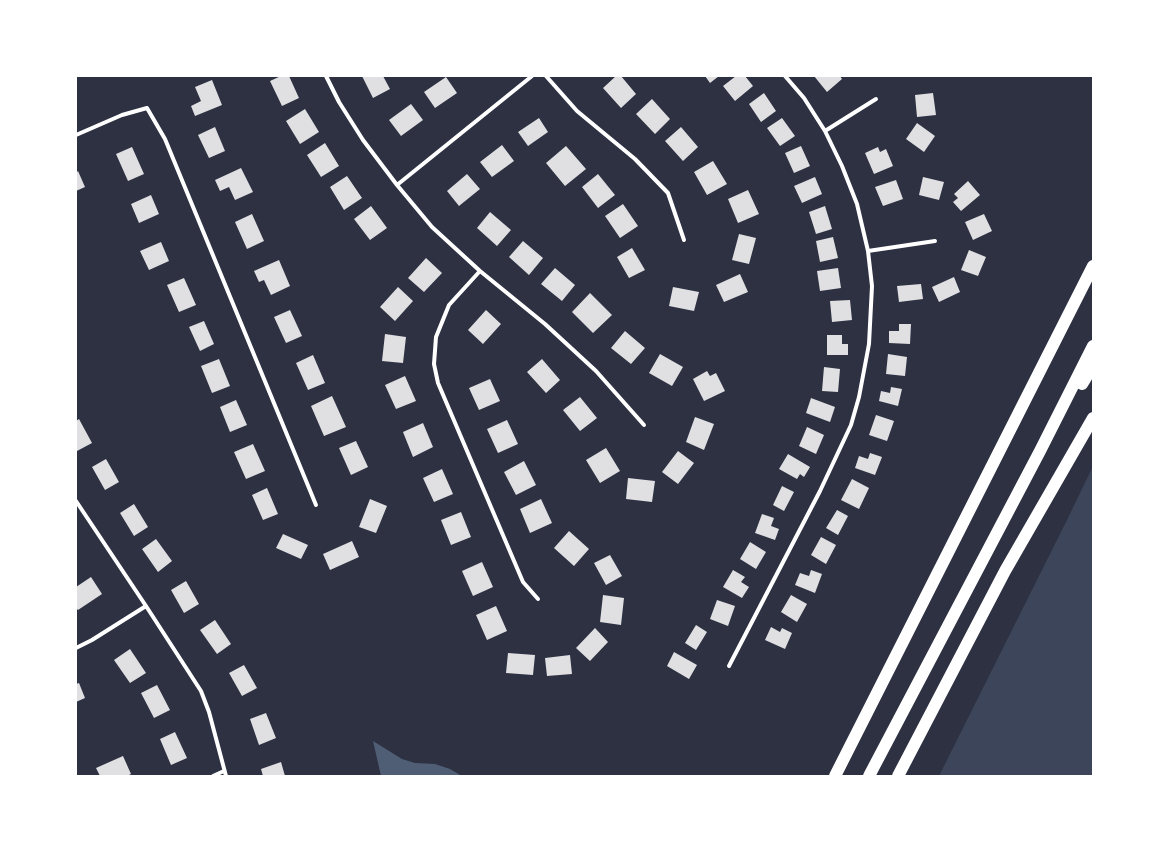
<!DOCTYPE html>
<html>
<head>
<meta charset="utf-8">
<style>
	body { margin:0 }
	#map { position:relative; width:1169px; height:852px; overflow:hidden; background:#2d3142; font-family:Commissioner,sans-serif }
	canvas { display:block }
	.frame { position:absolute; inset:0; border:77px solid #fff; pointer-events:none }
</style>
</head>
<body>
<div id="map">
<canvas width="1169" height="852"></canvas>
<div class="frame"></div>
</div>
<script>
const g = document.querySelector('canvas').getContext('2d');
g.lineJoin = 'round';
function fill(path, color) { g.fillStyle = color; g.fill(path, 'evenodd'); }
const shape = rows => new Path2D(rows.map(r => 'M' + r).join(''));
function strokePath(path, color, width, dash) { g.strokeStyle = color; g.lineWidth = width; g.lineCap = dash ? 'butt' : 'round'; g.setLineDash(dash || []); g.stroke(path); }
fill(shape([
	[1093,466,1093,776,939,776,1067,520]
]), '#3c4559');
fill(shape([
	[373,741,402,759,415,763,435,764,450,769,462,776,381,776]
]), '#4f5d75');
fill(shape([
	[281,76,289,76,299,98,282,106,270,81],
	[362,76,383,76,390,89,373,98],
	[616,76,621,76,636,94,621,108,603,88],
	[705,76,719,76,710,83],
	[736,76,745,76,753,86,735,101,723,86],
	[814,76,840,76,842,79,827,92],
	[446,77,457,93,435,108,424,92],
	[212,80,222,105,195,116,191,106,201,101,195,87],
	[764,93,776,111,761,122,749,104],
	[933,93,936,115,917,117,915,95],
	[652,99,670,119,655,134,636,114],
	[411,104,423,120,401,136,389,120],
	[305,109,319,132,300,144,286,121],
	[539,118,548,132,528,146,518,132],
	[782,118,795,136,780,146,767,128],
	[917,123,935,136,924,152,906,139],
	[215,127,225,151,209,158,198,135],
	[681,127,698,147,683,161,665,141],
	[325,143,339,166,321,177,307,155],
	[502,145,514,161,492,177,480,162],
	[566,146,586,169,565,186,546,163],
	[801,146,810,166,794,173,785,153],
	[132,147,144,174,128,181,116,154],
	[878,147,880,152,886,149,893,166,874,174,865,153],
	[713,161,727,184,707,195,694,172],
	[241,168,253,192,235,200,229,187,220,191,215,180],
	[78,171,85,187,76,191,76,173],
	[467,174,480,189,459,206,447,191],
	[598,174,615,195,598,208,582,187],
	[347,176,362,198,344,210,330,187],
	[815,177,822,194,802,203,794,186],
	[923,177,944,182,939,200,919,195],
	[896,180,903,199,883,206,875,187],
	[968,181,980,195,961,211,953,202,958,198,954,194],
	[748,190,759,214,738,223,728,199],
	[151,195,159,214,139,223,131,204],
	[623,204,638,226,620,238,605,216],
	[371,206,387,228,370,240,354,219],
	[825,206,832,229,816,234,809,212],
	[490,212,511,230,497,246,477,228],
	[252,214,264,241,247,249,235,222],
	[984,214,992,231,973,240,965,222],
	[739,234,756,238,749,264,732,260],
	[833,237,838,258,820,262,816,241],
	[523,241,543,258,529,275,509,257],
	[161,242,169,261,149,270,140,251],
	[632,248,645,270,629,278,617,257],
	[969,250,986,257,978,276,961,270],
	[426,258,442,273,424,292,408,278],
	[279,260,290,286,271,295,264,280,259,282,254,271],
	[555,268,575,285,562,301,541,284],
	[838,268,841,288,820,291,817,271],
	[740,274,748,292,724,302,716,285],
	[954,277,960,292,939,302,932,287],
	[184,278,196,305,179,312,167,285],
	[921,284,923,299,899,302,897,286],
	[398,287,413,301,395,321,380,307],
	[673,287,699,292,694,311,669,306],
	[590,293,612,315,593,333,572,312],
	[850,300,852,320,832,322,830,301],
	[290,310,302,336,286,343,274,317],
	[486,310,501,324,483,344,468,330],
	[204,321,214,344,200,351,189,327],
	[899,324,911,324,910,344,889,343,889,331,899,331],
	[625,331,645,348,631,364,611,348],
	[385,334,406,337,403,363,382,361],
	[827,335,842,335,842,344,848,344,848,355,827,355],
	[660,354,683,367,672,386,649,373],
	[888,354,907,357,905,376,886,374],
	[313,355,325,383,308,390,296,363],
	[219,359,230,386,212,393,201,366],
	[542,359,560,380,546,393,527,372],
	[824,367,840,369,838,392,822,391],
	[707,371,710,376,716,373,725,391,704,401,693,379],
	[405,376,416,401,396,409,385,385],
	[490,379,500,401,479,410,469,388],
	[891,387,902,389,898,406,879,401,881,391,890,393],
	[332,396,346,427,324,436,311,406],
	[580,397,597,418,580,431,563,410],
	[811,398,835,407,830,422,806,413],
	[236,400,247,425,230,432,220,407],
	[876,415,894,421,887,441,869,435],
	[695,417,714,424,704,450,686,442],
	[79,419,92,443,77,451,76,449,76,421],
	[507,420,518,444,498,453,487,429],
	[423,423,433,447,413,457,403,432],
	[807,427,824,435,816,454,799,446],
	[356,441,368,467,351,475,339,448],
	[253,444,265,471,246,479,234,452],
	[606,448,620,471,600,483,586,460],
	[678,451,694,463,678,484,662,472],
	[870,453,882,457,875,475,855,468,859,456,868,459],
	[788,454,810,467,804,477,800,474,797,479,779,469],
	[106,459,119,482,105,490,92,467],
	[524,461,536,485,516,495,504,472],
	[442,469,453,494,434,502,423,478],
	[628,478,655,481,652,502,626,499],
	[852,479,869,488,859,509,841,500],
	[782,486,794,492,784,511,773,505],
	[267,488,278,514,263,520,252,495],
	[370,499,387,506,376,533,359,527],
	[541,499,552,523,530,533,520,509],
	[134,504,148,527,134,536,120,513],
	[837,510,848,516,838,535,826,528],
	[461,512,471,537,451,545,441,520],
	[762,514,774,518,771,526,779,529,775,540,755,533],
	[569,531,589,549,574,566,554,548],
	[283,534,308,545,301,559,276,548],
	[821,537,836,545,826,564,811,555],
	[156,539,172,561,158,572,142,549],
	[352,541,359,557,330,570,323,554],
	[750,542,766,552,756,569,740,559],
	[610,555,622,576,606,585,594,563],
	[482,562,493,587,473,596,462,571],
	[733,570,745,577,741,582,749,587,742,598,723,587],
	[811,570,822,574,815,593,795,585,800,573,809,576],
	[91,577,102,594,78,610,76,608,76,587],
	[186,581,199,604,184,613,171,590],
	[603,595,624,598,621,625,600,622],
	[791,595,807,604,797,622,781,612],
	[717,600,735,606,728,626,710,619],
	[496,606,507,631,487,640,476,615],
	[215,620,231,644,217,654,200,630],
	[696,625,707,632,696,650,685,643],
	[771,627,780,632,782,628,792,633,785,649,765,640],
	[595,628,608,642,590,661,576,648],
	[130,649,146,673,130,683,114,660],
	[674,652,697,665,689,679,667,666],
	[508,653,535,655,533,675,506,673],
	[570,655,572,674,547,676,545,658],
	[244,665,257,688,242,696,229,673],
	[79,683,85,698,76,702,76,684],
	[157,685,170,710,154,718,141,693],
	[266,713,276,738,259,745,250,719],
	[175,732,187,758,171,765,160,739],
	[123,756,131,774,127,776,100,776,96,768],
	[281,762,285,776,263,776,261,769]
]), '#e0e0e3');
strokePath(shape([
	[326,76,339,102,363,140,397,185,432,227,480,271,545,324,596,371,644,425],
	[546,76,577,111,635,159,668,193,684,240],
	[825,131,876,99],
	[76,135,122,115,147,108,165,139,316,505],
	[397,185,532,76],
	[868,251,935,241],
	[480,271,449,305,436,337,434,364,438,383,523,582,538,599],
	[76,501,146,606,201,691,209,712,226,776],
	[76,648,92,640,146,606],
	[729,666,820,491,851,425,859,397,869,344,872,286,868,251,857,204,842,166,825,131,804,98,785,76],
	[213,776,224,771]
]), '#fff', 4);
strokePath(shape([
	[1082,384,1093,366],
	[835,776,1093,266],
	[869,776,1040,451,1093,346],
	[898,776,1005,571,1093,418]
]), '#fff', 12);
</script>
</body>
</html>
